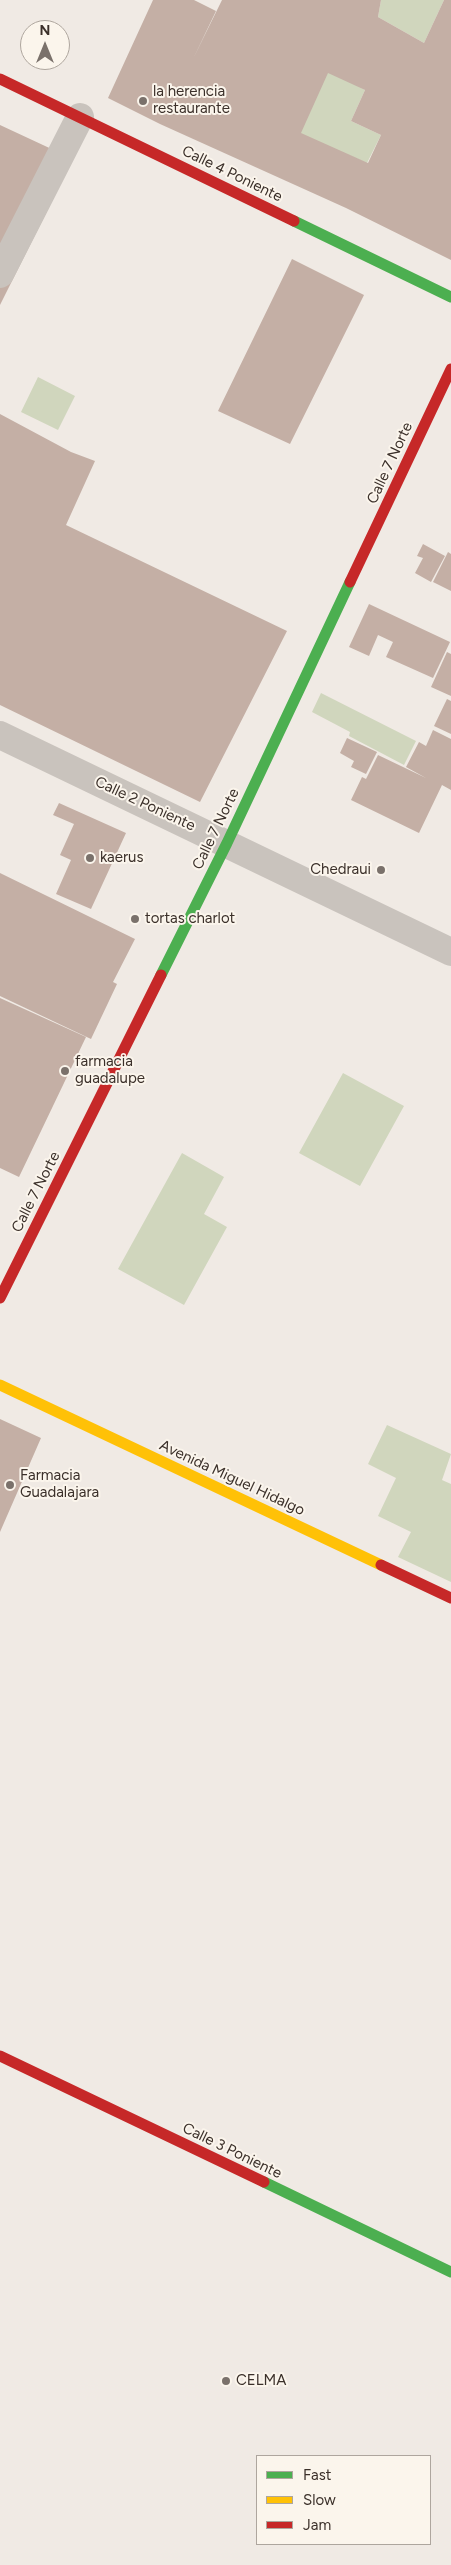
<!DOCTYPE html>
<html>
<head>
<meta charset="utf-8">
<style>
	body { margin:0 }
	#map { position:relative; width:451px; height:2565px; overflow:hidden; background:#f0eae4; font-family:Figtree,sans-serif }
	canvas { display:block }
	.legend { position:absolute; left:256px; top:2455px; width:175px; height:90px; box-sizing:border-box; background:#fbf5ec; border:1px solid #aea69e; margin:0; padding:6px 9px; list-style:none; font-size:15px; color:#3b302a }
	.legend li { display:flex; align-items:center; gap:10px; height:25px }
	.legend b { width:25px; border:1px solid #aea69e }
	.north { position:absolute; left:20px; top:20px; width:50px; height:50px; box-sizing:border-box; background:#fbf5ec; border:1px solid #aea69e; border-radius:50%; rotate:0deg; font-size:14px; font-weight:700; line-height:20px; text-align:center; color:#3b302a }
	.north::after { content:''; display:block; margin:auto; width:18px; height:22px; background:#7a716b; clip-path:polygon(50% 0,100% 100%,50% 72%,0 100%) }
</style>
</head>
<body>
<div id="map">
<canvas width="451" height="2565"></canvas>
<ul class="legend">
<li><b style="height:6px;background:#4caf50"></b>Fast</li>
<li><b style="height:6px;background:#ffc107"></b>Slow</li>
<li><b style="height:6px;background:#c62828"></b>Jam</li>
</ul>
<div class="north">N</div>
</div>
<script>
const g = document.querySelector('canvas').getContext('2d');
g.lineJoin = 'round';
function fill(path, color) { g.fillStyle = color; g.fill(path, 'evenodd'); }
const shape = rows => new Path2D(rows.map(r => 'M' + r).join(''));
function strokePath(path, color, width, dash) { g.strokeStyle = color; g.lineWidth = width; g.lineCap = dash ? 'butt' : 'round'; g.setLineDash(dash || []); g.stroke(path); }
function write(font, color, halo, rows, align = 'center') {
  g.font = font + ' Figtree,sans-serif'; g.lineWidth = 4; g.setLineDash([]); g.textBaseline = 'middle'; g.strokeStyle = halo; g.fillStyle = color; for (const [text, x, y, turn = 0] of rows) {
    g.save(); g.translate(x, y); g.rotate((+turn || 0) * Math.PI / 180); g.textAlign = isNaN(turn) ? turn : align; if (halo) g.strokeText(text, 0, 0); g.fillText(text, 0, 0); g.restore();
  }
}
fill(shape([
	[381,0,444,0,424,43,378,17],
	[327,69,365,90,351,121,381,135,367,163,297,133],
	[38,377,75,396,58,430,21,412],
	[321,693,416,741,404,765,349,736,350,732,312,712],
	[343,1073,404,1106,360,1186,299,1153],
	[182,1153,224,1177,204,1214,227,1227,184,1305,118,1269],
	[387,1425,451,1454,442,1480,451,1484,451,1582,398,1557,411,1532,378,1516,396,1478,368,1464]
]), '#d0d6bd');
fill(shape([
	[153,0,194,0,216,11,193,59,222,0,381,0,378,17,424,43,444,0,451,0,451,260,346,208,160,124,108,98],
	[328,73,365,90,351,121,381,135,368,163,301,133],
	[0,125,73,159,0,305],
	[292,259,364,295,290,444,218,411],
	[0,414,71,452,95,461,66,525,287,631,200,802,0,705],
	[423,544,445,556,431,582,415,573,423,558,417,556],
	[448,552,451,554,451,591,433,582],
	[369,604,450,642,433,678,386,657,393,642,378,635,369,656,349,647],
	[447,652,451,654,451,696,431,687],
	[447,699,451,701,451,734,434,726],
	[433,730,451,739,451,790,442,785,419,833,351,800,362,777,366,779,378,755,426,778,406,767,419,742,426,746],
	[347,738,377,752,366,774,351,767,354,761,340,753],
	[59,803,126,833,91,909,56,894,71,860,60,855,74,824,53,815],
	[0,873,135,939,113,982,117,984,91,1039,0,996],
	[0,998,86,1037,19,1177,0,1168],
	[0,1419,41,1438,0,1532]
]), '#c4afa5');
strokePath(shape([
	[0,274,80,117],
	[0,735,451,952]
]), '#c9c3bd', 28);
strokePath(shape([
	[294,221,451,297],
	[161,975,227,843,350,582],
	[264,2182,451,2272]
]), '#4caf50', 11);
strokePath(shape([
	[0,1385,381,1565]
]), '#ffc107', 11);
strokePath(shape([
	[0,79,294,221],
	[350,582,451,369],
	[0,1298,161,975],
	[381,1565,451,1598],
	[0,2056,264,2182]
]), '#c62828', 11);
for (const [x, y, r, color] of [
	[143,101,5,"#7a716b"],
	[90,858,5,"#7a716b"],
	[381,870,5,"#7a716b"],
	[135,919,5,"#7a716b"],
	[65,1071,5,"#7a716b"],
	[10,1485,5,"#7a716b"],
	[226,2381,5,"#7a716b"]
]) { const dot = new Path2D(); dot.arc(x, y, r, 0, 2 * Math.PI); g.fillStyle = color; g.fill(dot); strokePath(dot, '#fbf5ec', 2); }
write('15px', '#3b302a', '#fbf5ec', [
	["la herencia",153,92],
	["restaurante",153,109],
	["kaerus",100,858],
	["Chedraui",371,870,"right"],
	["tortas charlot",145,919],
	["farmacia",75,1062],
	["guadalupe",75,1079],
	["Farmacia",20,1476],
	["Guadalajara",20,1493],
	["CELMA",236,2381]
], 'left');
write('15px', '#3b302a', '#fbf5ec', [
	["Calle 4 Poniente",232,174,26],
	["Calle 7 Norte",390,463,-65],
	["Calle 2 Poniente",145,804,25],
	["Calle 7 Norte",216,829,-64],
	["Calle 7 Norte",36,1192,-63],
	["Avenida Miguel Hidalgo",232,1478,25],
	["Calle 3 Poniente",232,2151,26]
]);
</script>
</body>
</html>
